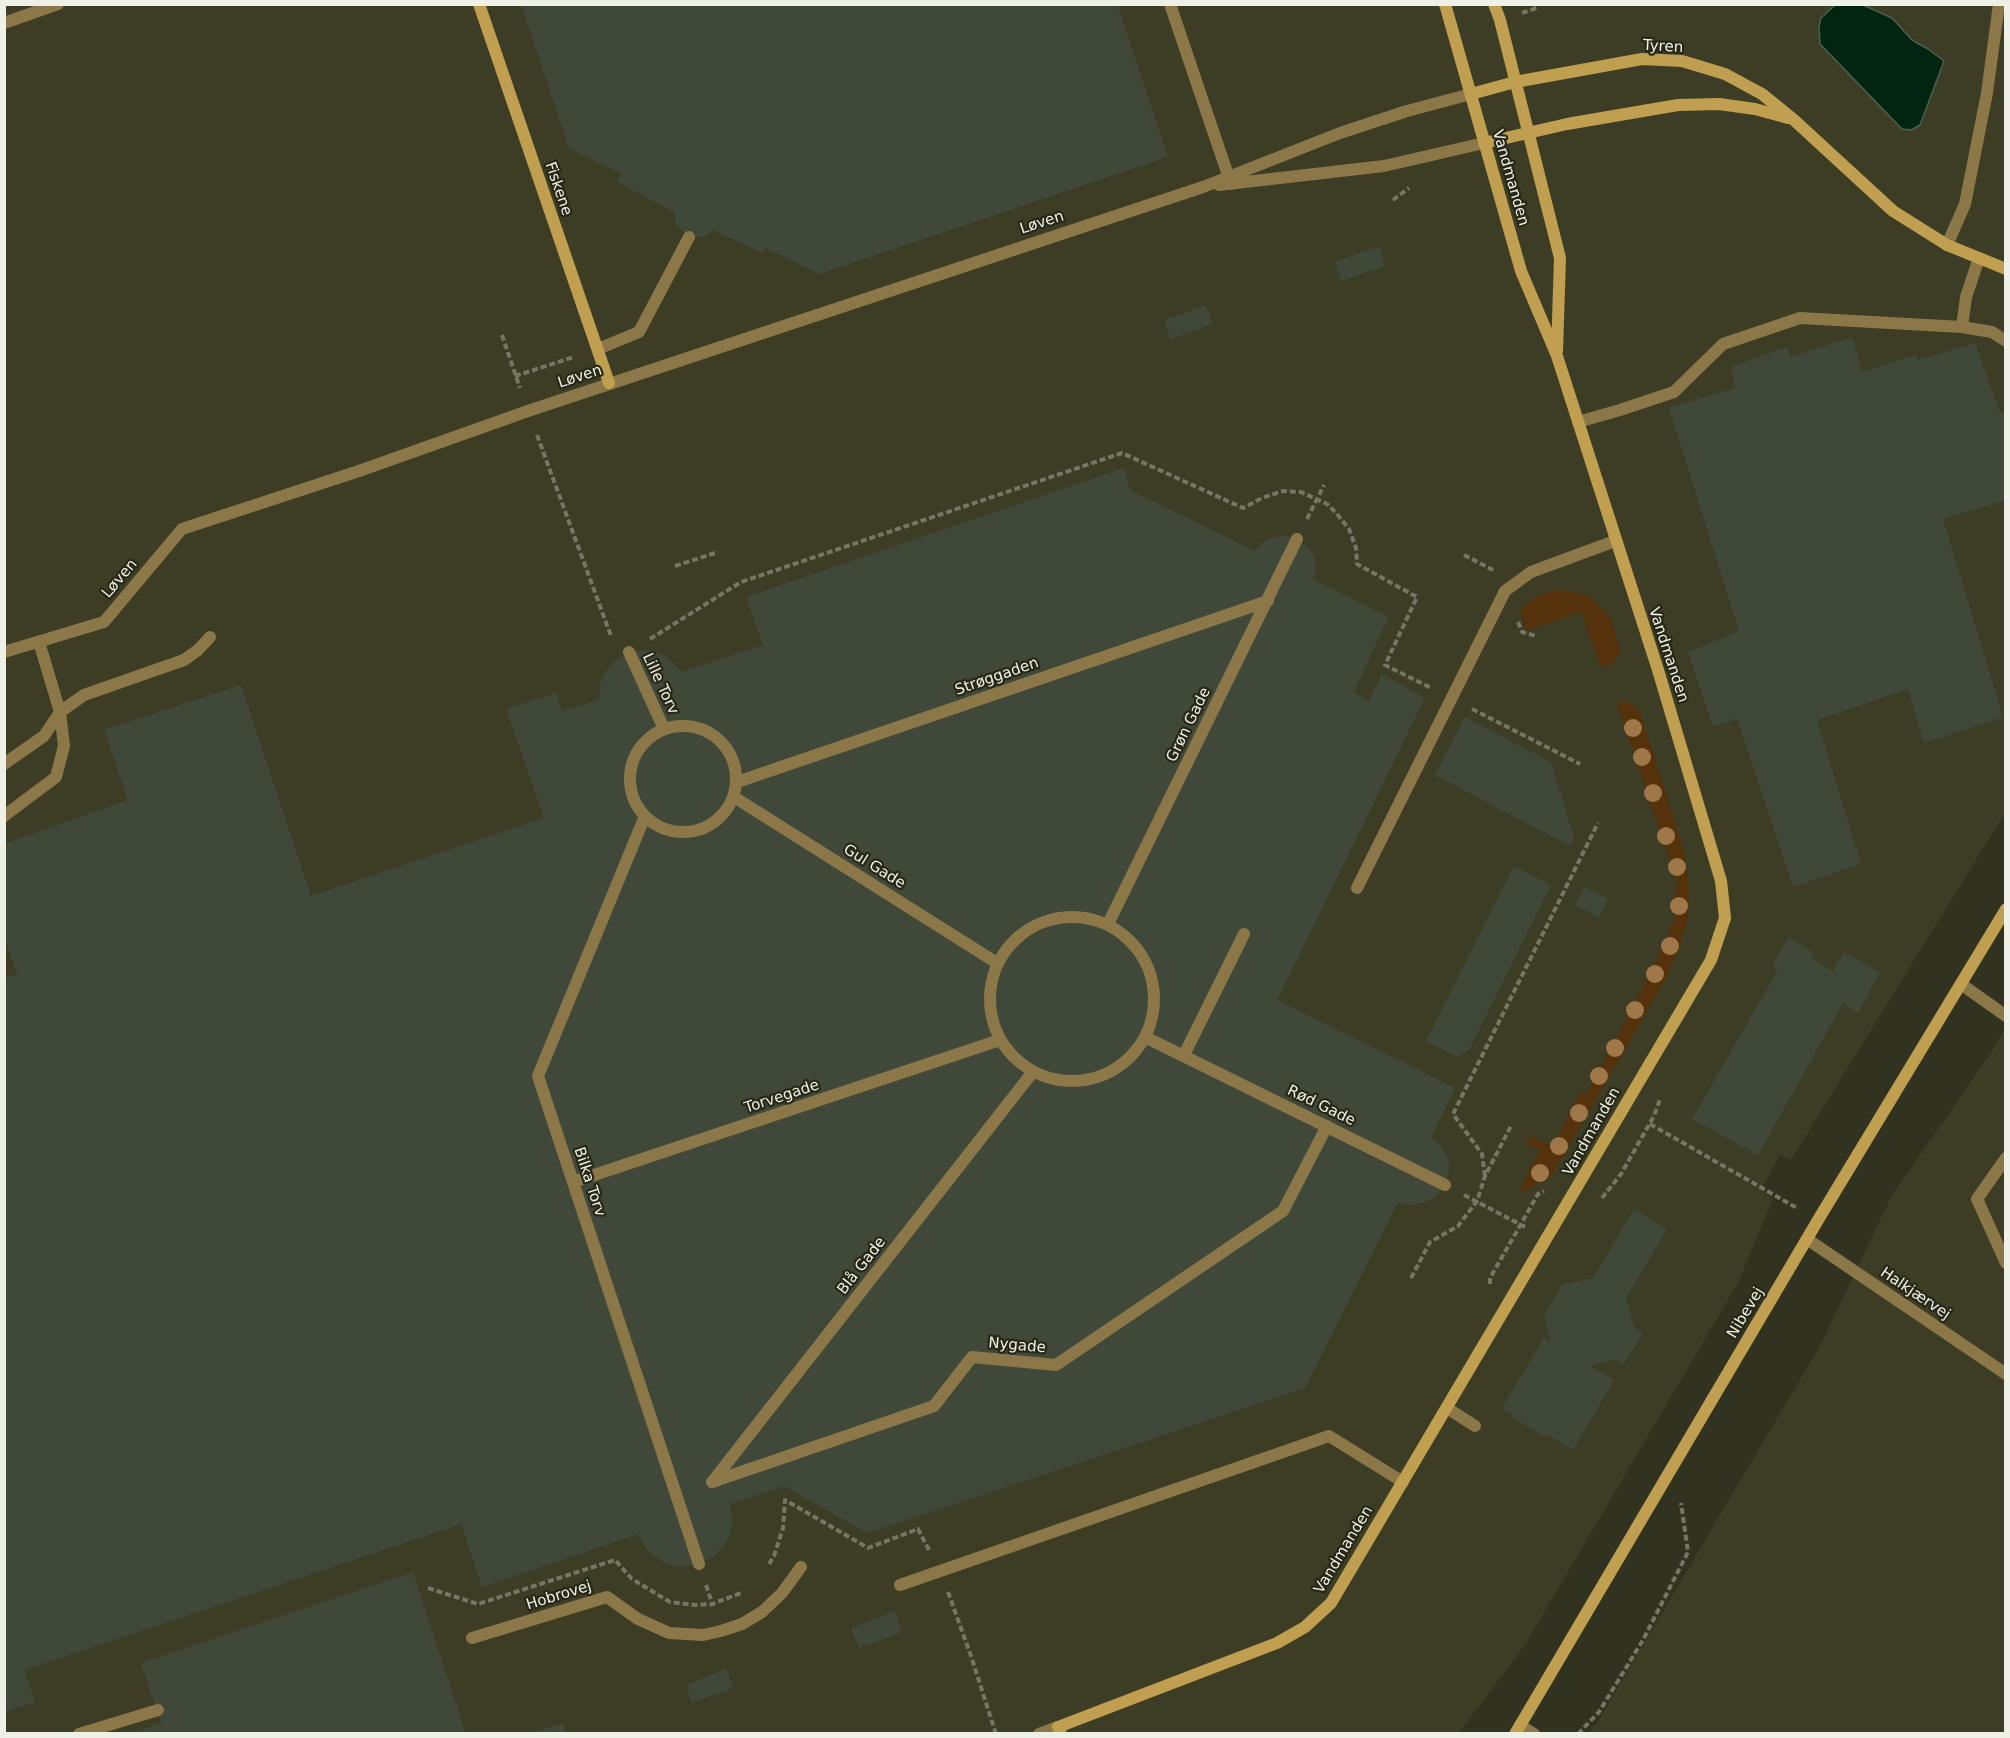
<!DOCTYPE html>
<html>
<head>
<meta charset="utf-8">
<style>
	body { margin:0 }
	#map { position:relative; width:2010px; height:1738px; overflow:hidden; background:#323221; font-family:"DejaVu Sans",sans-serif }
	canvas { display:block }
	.frame { position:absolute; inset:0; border:6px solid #f0f1e6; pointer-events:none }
</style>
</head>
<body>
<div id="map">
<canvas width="2010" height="1738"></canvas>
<div class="frame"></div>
</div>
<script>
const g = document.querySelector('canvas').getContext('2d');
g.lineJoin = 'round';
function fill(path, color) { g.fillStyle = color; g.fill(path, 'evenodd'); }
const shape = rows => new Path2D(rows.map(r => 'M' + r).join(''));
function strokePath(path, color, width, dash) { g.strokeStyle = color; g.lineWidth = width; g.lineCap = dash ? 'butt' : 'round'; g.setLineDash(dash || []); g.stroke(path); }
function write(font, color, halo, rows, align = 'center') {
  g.font = font + ' "DejaVu Sans",sans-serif'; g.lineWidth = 4.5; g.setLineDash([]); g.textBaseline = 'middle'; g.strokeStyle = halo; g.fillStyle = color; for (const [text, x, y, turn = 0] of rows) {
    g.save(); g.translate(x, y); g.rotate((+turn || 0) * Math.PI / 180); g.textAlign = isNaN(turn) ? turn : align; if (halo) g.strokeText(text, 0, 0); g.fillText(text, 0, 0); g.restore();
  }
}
fill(shape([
	[5,5,2005,5,2005,813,1791,1160,1780,1155,1761,1190,1773,1199,1738,1283,1525,1645,1459,1733,5,1734],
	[2005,1028,2005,1733,1587,1734,1597,1723,1821,1344,1891,1197,1992,1051]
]), '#3c3d24');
fill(shape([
	[1562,590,1589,596,1610,616,1621,652,1611,665,1601,667,1581,611,1526,631,1520,612,1522,608,1537,596,1548,592],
	[1621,702,1632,703,1640,712,1684,851,1688,878,1689,905,1687,920,1679,947,1666,978,1551,1176,1522,1192,1519,1191,1540,1150,1525,1143,1530,1136,1553,1147,1580,1092,1587,1094,1652,970,1675,919,1674,899,1678,885,1617,703]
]), '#55320b');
const water = shape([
	[1836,4,1863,5,1892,18,1912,40,1928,49,1944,61,1920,125,1911,130,1902,129,1820,44,1819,27,1821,18,1836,4]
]);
fill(water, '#012510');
strokePath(water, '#496250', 1.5);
fill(shape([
	[521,4,1117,4,1168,157,819,274,766,248,763,253,713,230,704,237,689,237,676,224,674,212,617,182,622,174,569,148],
	[1379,246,1385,266,1341,281,1335,262],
	[1206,305,1212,324,1171,339,1164,320],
	[1852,337,1862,372,1916,355,1918,360,1975,343,2000,413,2006,411,2006,500,1943,519,2003,717,1924,743,1908,689,1817,720,1861,864,1793,887,1737,718,1713,727,1688,652,1739,631,1669,408,1735,388,1731,367,1787,347,1791,357],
	[1124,468,1130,490,1255,551,1263,542,1274,537,1285,536,1297,539,1307,546,1314,556,1316,568,1314,580,1388,617,1354,692,1369,701,1382,674,1425,698,1277,1000,1455,1088,1431,1137,1441,1146,1448,1158,1449,1172,1445,1185,1437,1196,1425,1202,1412,1205,1398,1202,1305,1388,867,1533,784,1486,730,1504,733,1522,727,1541,714,1556,699,1564,678,1567,663,1562,648,1551,638,1534,482,1587,461,1524,24,1670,35,1702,4,1712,4,978,17,974,4,938,4,844,128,800,104,730,241,685,311,896,544,818,506,709,556,693,562,712,599,699,600,685,605,672,616,660,629,652,647,650,660,653,672,661,681,672,763,645,746,597],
	[1465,717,1551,762,1574,838,1570,846,1435,775],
	[1514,866,1551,885,1469,1050,1457,1057,1426,1041],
	[1584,887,1608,899,1599,917,1575,905],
	[1789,937,1814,953,1811,958,1833,971,1844,952,1880,972,1858,1013,1843,1003,1758,1155,1692,1119,1778,970,1772,966],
	[1634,1209,1667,1229,1626,1298,1634,1327,1643,1333,1624,1364,1615,1359,1590,1366,1614,1380,1573,1450,1546,1434,1544,1436,1511,1417,1513,1414,1502,1408,1544,1338,1551,1342,1544,1316,1562,1285,1593,1278],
	[413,1572,466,1734,132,1734,161,1723,141,1663],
	[895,1611,902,1632,859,1648,851,1628],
	[726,1669,733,1688,692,1703,686,1685],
	[563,1723,566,1734,531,1734,531,1733]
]), '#404939');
strokePath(shape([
	[1522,13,1537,8,1535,4],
	[1393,200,1409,188],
	[502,335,520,388],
	[515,376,574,357],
	[537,435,611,636],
	[1307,519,1324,485],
	[1464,555,1493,570],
	[675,566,718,552],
	[1518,622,1522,632,1536,636],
	[650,639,741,582,1122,453,1243,508,1262,498,1283,491,1301,492,1327,504,1337,514,1349,529,1356,548,1357,564,1417,597,1385,665,1431,688],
	[1472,709,1580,764],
	[1650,1124,1797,1208],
	[1485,1176,1482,1154,1453,1114,1598,823],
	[1464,1195,1527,1228],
	[1602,1198,1621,1174,1654,1116,1660,1099],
	[1411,1278,1430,1242,1458,1226,1477,1201,1485,1176,1512,1124],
	[1490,1284,1490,1278,1521,1224,1538,1194,1544,1191],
	[769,1564,774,1556,783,1528,785,1500,868,1548,918,1529,929,1550],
	[706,1585,713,1606],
	[428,1588,478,1604,615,1560,632,1579,670,1602,695,1605,712,1604,741,1593],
	[948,1592,971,1656,996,1734],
	[1578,1734,1599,1712,1643,1640,1688,1552,1681,1503]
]), '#767667', 4, [6, 3]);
strokePath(shape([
	[1170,4,1231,184],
	[1947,245,1965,204,1987,93,1999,4],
	[1962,327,1966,297,1979,258],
	[1578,422,1620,410,1674,392,1723,344,1800,318,1962,327,1992,332,2006,341],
	[4,764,44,736,60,712,84,695,184,660,198,650,210,637],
	[4,816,56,777,64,746,60,712,39,642],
	[1357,888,1505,591,1531,572,1615,541],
	[1961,984,2006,1016],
	[2006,1158,1977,1199,2006,1263],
	[1447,1408,1475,1426],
	[900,1585,1329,1436,1403,1482],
	[472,1638,607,1597,638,1619,669,1633,703,1635,721,1631,742,1624,762,1612,782,1593,801,1567],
	[1520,1725,1534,1734],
	[79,1734,158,1710],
	[1039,1734,1058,1727]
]), '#8c7748', 12);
strokePath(shape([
	[4,23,58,4],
	[1219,185,1384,166,1484,143],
	[598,349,639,332,689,237],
	[4,652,104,622,182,529,359,471,528,411,1203,187,1340,133,1407,111,1471,94],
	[629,652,664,729],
	'630 779a53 53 0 1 1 106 0a53 53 0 1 1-106 0Z',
	[737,782,1268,601],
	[734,797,997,963],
	[645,816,538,1076,699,1564],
	'990 999a82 82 0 1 1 164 0a82 82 0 1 1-164 0Z',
	[1108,924,1297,539],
	[1145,1037,1445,1185],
	[1184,1055,1244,934],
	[573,1182,1000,1040],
	[1807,1239,2006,1374],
	[713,1481,1032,1073,1036,1073],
	[712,1482,934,1406,972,1357,1056,1365,1283,1211,1327,1126]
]), '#8c7748', 12);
strokePath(shape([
	[479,4,609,383],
	[1494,4,1500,20,1560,258,1557,351],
	[1471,94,1515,82,1642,59,1682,61,1725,74,1762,94,1794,120,1893,211,1947,245,2006,269],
	[1484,143,1567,124,1678,105,1719,104,1755,109,1788,118],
	[1061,1734,1058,1727,1277,1643,1305,1627,1331,1603,1711,960,1725,918,1721,881,1658,670,1557,356,1521,271,1445,4],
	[1515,1734,1818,1220,2006,909]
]), '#c09f50', 12);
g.fillStyle = '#a07748';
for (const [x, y] of [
	[1633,728],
	[1642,757],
	[1653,793],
	[1666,836],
	[1677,867],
	[1679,906],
	[1670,946],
	[1655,974],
	[1635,1010],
	[1615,1048],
	[1599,1076],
	[1579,1113],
	[1559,1146],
	[1540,1173]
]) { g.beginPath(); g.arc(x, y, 9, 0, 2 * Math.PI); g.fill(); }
write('15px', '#f0f1e6', '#282817', [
	["Tyren",1663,47,3],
	["Vandmanden",1510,178,74],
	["Fiskene",558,189,71],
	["Løven",1042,223,-18],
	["Løven",580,377,-18],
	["Løven",120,579,-50],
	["Vandmanden",1668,655,72],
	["Strøggaden",997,677,-19],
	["Lille Torv",660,684,65],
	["Grøn Gade",1189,725,-64],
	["Gul Gade",874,867,32],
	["Torvegade",782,1097,-18],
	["Rød Gade",1321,1106,26],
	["Vandmanden",1592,1132,-60],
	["Bilka Torv",589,1182,72],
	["Blå Gade",862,1266,-52],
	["Halkjærvej",1915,1294,34],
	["Nibevej",1746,1313,-59],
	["Nygade",1017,1346,5],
	["Vandmanden",1344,1550,-59],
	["Hobrovej",559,1596,-17]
]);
</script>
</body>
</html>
